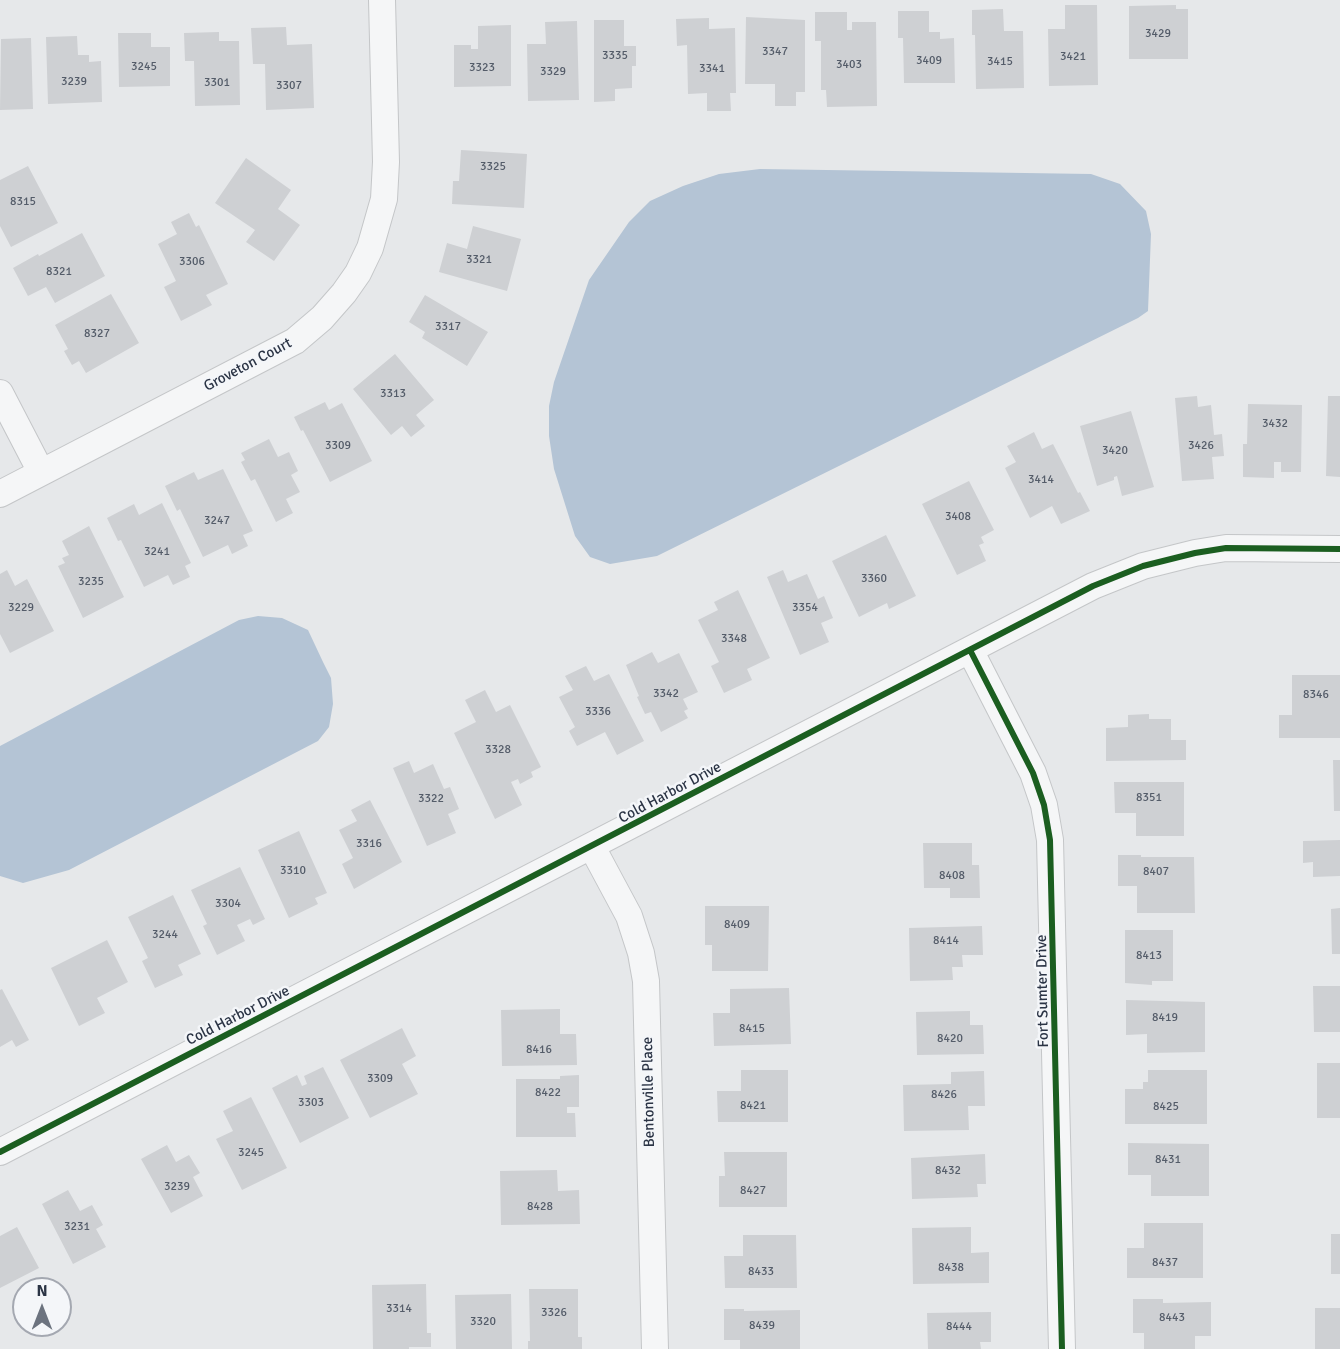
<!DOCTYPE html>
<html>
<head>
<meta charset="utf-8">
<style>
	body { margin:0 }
	#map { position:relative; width:1340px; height:1349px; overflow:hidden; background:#e6e8ea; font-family:Signika,sans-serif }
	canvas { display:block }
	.north { position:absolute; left:12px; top:1277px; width:60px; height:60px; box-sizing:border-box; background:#f4f6f9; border:2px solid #a4a8b1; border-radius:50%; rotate:0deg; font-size:16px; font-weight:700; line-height:24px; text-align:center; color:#2b3445 }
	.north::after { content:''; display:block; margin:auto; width:21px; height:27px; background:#6c737f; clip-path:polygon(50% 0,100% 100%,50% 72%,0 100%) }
</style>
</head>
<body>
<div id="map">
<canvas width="1340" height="1349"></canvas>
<div class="north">N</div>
</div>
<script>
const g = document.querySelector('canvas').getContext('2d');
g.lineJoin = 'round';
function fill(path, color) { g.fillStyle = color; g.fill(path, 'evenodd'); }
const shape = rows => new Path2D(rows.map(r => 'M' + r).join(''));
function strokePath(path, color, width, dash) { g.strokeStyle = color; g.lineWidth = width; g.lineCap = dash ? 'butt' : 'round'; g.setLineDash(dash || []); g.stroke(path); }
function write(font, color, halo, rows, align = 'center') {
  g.font = font + ' Signika,sans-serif'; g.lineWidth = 5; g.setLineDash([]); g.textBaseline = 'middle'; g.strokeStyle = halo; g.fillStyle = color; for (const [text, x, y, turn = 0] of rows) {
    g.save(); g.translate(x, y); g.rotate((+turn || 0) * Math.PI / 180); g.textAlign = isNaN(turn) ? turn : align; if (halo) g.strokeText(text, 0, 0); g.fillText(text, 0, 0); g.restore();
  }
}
fill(shape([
	[760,169,1091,174,1120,184,1146,211,1151,234,1148,311,1138,318,657,556,610,564,590,557,575,536,554,469,549,436,549,406,554,382,589,280,629,222,650,201,683,186,719,174],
	[258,616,282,618,308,630,323,662,331,678,333,704,329,727,318,741,69,870,23,883,0,876,0,746,239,620]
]), '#b4c4d5');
fill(shape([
	[1065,5,1097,5,1098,85,1049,86,1048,29,1065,29],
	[1176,5,1176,9,1188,9,1188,59,1129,59,1129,6],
	[1003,9,1004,31,1023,31,1024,88,976,89,975,35,972,35,972,10],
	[898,11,929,11,929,32,940,32,940,39,954,38,955,83,904,83,903,38,898,38],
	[815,12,847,12,847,30,852,30,852,22,876,22,877,106,827,107,826,90,821,90,821,41,815,41],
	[746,17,805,20,805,92,796,92,796,106,775,106,775,84,745,84],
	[709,18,709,29,735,28,736,93,730,93,731,111,707,111,707,93,688,94,687,45,677,46,676,19],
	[594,20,624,20,624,46,636,46,636,66,632,66,632,88,615,89,615,101,594,102],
	[577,21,579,100,528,101,527,44,546,44,545,22],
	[511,25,511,86,454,87,454,45,471,45,471,49,478,49,478,26],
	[286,27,287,45,312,44,314,108,266,110,265,64,253,64,251,28],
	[219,32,219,41,239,41,240,105,195,106,194,61,185,61,184,33],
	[118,33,151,33,151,47,170,47,170,86,119,87],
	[77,36,78,55,89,55,89,62,101,61,102,102,48,104,46,37],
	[31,38,33,109,0,110,1,39],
	[461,150,527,154,524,208,452,204,453,181,459,181],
	[246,158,291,190,278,209,300,225,274,261,246,242,255,230,215,203],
	[28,166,58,223,11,247,0,226,0,180],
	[189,213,196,227,199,225,228,284,206,295,212,305,181,321,164,287,176,281,158,244,177,234,171,222],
	[473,226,521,239,507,291,439,272,447,243,467,249],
	[82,233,105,276,55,303,46,287,28,296,13,268,38,254,39,256],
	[111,294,139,343,86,373,79,361,72,365,64,351,68,349,55,325],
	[425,295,488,332,467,366,422,338,425,332,409,322],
	[395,354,434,400,416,415,425,426,411,437,402,426,391,435,353,389],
	[1197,396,1198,407,1211,405,1214,435,1222,434,1224,456,1212,457,1214,479,1182,481,1175,398],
	[1328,396,1340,396,1340,477,1326,476],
	[325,402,329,410,342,403,372,461,330,482,303,430,301,431,294,417],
	[1248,404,1302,405,1301,472,1281,472,1281,462,1274,462,1274,478,1243,477,1243,444,1247,444],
	[1131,411,1154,487,1122,496,1117,476,1114,477,1114,480,1097,486,1080,426],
	[1034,432,1042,449,1053,444,1078,493,1080,492,1090,511,1061,524,1052,506,1030,518,1005,468,1016,462,1007,446],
	[269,439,278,457,289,452,298,471,291,475,300,492,286,499,293,513,276,522,255,479,251,481,241,462,245,460,241,453],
	[223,469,253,531,243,535,248,546,232,554,228,545,203,557,180,509,177,511,165,486,194,472,198,480],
	[969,481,994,530,981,537,984,543,979,545,986,561,957,575,922,504],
	[162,503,191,563,185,566,190,577,173,585,168,575,144,587,121,540,118,541,107,518,134,504,139,515],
	[89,526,124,597,83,618,58,566,65,563,62,558,69,555,62,541],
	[886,535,916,596,889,609,887,603,859,617,832,561],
	[7,570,15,586,27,579,54,631,10,653,0,634,0,574],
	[783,570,788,582,807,574,818,599,824,596,833,618,821,623,829,642,800,655,767,577],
	[738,590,770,658,747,669,752,680,724,693,711,666,719,662,698,620,718,610,714,602],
	[652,652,658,663,679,653,698,692,683,699,688,709,684,711,688,718,661,732,651,712,645,714,637,697,639,696,626,665],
	[586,666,594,681,609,674,644,741,617,755,605,732,577,746,569,731,575,727,559,697,573,690,565,676],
	[1292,675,1340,675,1340,738,1279,738,1279,715,1292,715],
	[485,690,496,712,510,705,541,767,531,772,533,777,520,784,518,779,511,782,522,805,495,819,454,733,476,722,465,700],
	[1149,714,1149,719,1171,719,1171,740,1186,740,1186,760,1106,761,1106,728,1128,727,1128,715],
	[1333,760,1340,760,1340,811,1334,811],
	[409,761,414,773,433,764,444,789,450,787,459,809,448,814,456,833,427,846,393,768],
	[1114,782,1184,782,1184,836,1136,836,1136,813,1115,813],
	[370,800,402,862,354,889,342,864,353,858,339,830,357,821,351,810],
	[299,831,327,893,315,898,318,904,289,918,258,850],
	[1340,840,1340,876,1313,877,1313,862,1303,863,1303,841],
	[923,843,972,843,972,865,979,865,980,898,950,898,950,888,924,888],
	[1118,855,1141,855,1141,857,1194,857,1195,913,1137,913,1137,886,1118,886],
	[240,867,265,919,253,925,250,919,237,925,245,941,217,955,203,926,207,924,191,890],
	[173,895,201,954,178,965,183,975,155,988,142,961,148,958,128,917],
	[705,906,769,906,768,971,712,971,712,945,705,945],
	[1340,908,1340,954,1332,954,1331,909],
	[982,926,983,955,962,955,963,967,952,967,953,980,910,981,909,928],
	[1125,930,1173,930,1173,981,1152,981,1152,985,1125,983],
	[107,940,128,982,97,998,105,1013,79,1026,51,968],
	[1313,986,1340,986,1340,1032,1314,1032],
	[789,988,791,1044,714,1046,713,1013,730,1013,730,989],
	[2,989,29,1040,16,1047,12,1040,0,1047,0,990],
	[1126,1000,1205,1002,1205,1052,1147,1053,1147,1034,1126,1035],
	[560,1009,560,1034,576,1034,577,1065,502,1066,501,1010],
	[970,1011,970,1025,983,1025,984,1054,917,1055,916,1012],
	[402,1028,416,1056,402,1064,418,1094,370,1118,340,1060],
	[1317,1063,1340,1063,1340,1118,1317,1118],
	[323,1067,349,1118,300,1143,272,1088,297,1075,302,1086,307,1084,304,1076],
	[741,1070,788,1070,788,1122,718,1122,717,1091,741,1091],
	[1148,1070,1207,1070,1207,1124,1125,1124,1125,1089,1143,1089,1143,1082,1148,1082],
	[984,1071,985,1106,968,1106,969,1130,904,1131,903,1085,951,1084,951,1072],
	[579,1075,579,1107,567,1107,567,1113,575,1113,576,1137,516,1137,516,1079,560,1079,560,1076],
	[251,1097,287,1168,242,1190,216,1139,233,1131,223,1111],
	[1128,1143,1209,1144,1209,1196,1151,1196,1151,1175,1128,1175],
	[167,1145,176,1162,189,1155,200,1173,193,1177,203,1196,171,1213,141,1159],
	[724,1152,787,1152,787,1207,719,1207,719,1176,725,1176],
	[985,1154,986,1184,977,1184,978,1197,912,1199,911,1158],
	[557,1170,558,1191,579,1190,580,1224,501,1225,500,1171],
	[68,1190,80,1211,92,1205,103,1225,96,1229,106,1247,73,1264,42,1204],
	[1144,1223,1203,1223,1203,1278,1127,1278,1127,1248,1144,1248],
	[17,1227,39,1268,0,1288,0,1236],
	[971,1227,971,1253,989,1252,989,1283,913,1284,912,1228],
	[1331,1234,1340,1234,1340,1274,1331,1274],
	[743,1235,796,1235,797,1288,725,1288,724,1256,743,1256],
	[426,1284,427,1333,431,1333,431,1347,409,1347,409,1349,373,1349,372,1285],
	[529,1289,578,1289,578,1337,582,1337,582,1349,528,1349,528,1341,530,1341],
	[511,1294,512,1349,456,1349,455,1295],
	[1133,1299,1163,1299,1163,1303,1211,1302,1211,1336,1195,1336,1195,1349,1144,1349,1144,1333,1133,1333],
	[1315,1308,1340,1308,1340,1349,1315,1349],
	[724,1309,744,1309,744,1311,800,1310,800,1349,740,1349,740,1340,724,1340],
	[991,1312,991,1342,980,1342,981,1349,928,1349,927,1313]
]), '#ced0d3');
const street = shape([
	[0,393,41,472],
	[0,494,295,341,322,318,344,293,358,273,370,248,384,199,386,162,382,0],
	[970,650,1033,773,1044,805,1050,840,1062,1349],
	[592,847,629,916,641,953,646,981,655,1349],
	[0,1152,1093,586,1143,566,1195,553,1226,548,1340,549]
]);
strokePath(street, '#c4c6c8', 28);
strokePath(street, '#f5f6f7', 26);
strokePath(shape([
	[970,650,1033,773,1044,805,1050,840,1062,1349],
	[0,1152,1093,586,1143,566,1195,553,1226,548,1340,549]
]), '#1b5e20', 6);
write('12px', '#545c69', null, [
	["3429",1158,34],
	["3347",775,52],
	["3335",615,56],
	["3421",1073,57],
	["3409",929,61],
	["3415",1000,62],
	["3403",849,65],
	["3245",144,67],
	["3323",482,68],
	["3341",712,69],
	["3329",553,72],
	["3239",74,82],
	["3301",217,83],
	["3307",289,86],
	["3325",493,167],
	["8315",23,202],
	["3321",479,260],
	["3306",192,262],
	["8321",59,272],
	["3317",448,327],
	["8327",97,334],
	["3313",393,394],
	["3432",1275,424],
	["3309",338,446],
	["3426",1201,446],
	["3420",1115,451],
	["3414",1041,480],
	["3408",958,517],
	["3247",217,521],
	["3241",157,552],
	["3360",874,579],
	["3235",91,582],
	["3229",21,608],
	["3354",805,608],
	["3348",734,639],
	["3342",666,694],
	["8346",1316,695],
	["3336",598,712],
	["3328",498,750],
	["8351",1149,798],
	["3322",431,799],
	["3316",369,844],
	["3310",293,871],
	["8407",1156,872],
	["8408",952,876],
	["3304",228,904],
	["8409",737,925],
	["3244",165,935],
	["8414",946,941],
	["8413",1149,956],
	["8419",1165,1018],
	["8415",752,1029],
	["8420",950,1039],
	["8416",539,1050],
	["3309",380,1079],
	["8422",548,1093],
	["8426",944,1095],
	["3303",311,1103],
	["8421",753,1106],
	["8425",1166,1107],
	["3245",251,1153],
	["8431",1168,1160],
	["8432",948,1171],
	["3239",177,1187],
	["8427",753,1191],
	["8428",540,1207],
	["3231",77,1227],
	["8437",1165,1263],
	["8438",951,1268],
	["8433",761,1272],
	["3314",399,1309],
	["3326",554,1313],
	["8443",1172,1318],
	["3320",483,1322],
	["8439",762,1326],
	["8444",959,1327]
]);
write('15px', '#2b3445', '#f4f6f9', [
	["Groveton Court",248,365,-28],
	["Cold Harbor Drive",670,793,-28],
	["Fort Sumter Drive",1043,991,-91],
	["Cold Harbor Drive",238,1016,-27],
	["Bentonville Place",649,1092,-91]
]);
</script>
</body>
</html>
